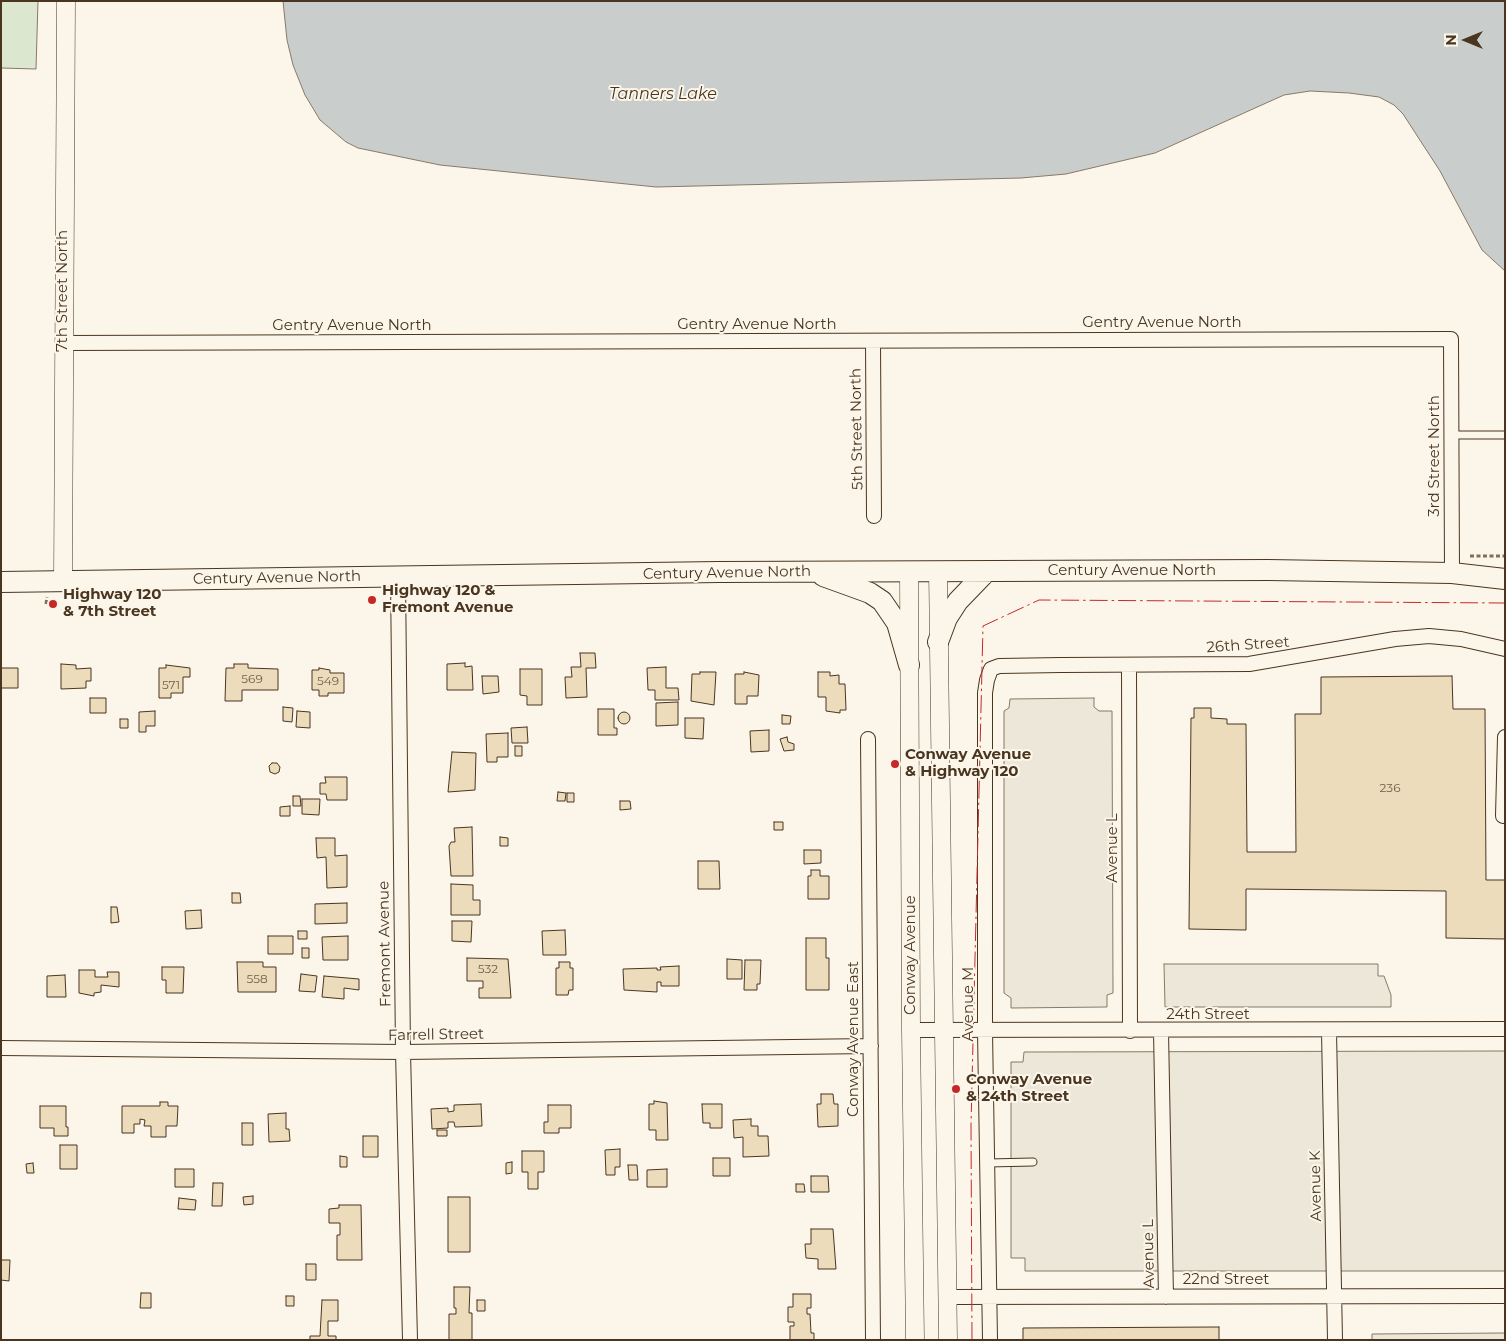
<!DOCTYPE html>
<html>
<head>
<meta charset="utf-8">
<style>
	body { margin:0 }
	#map { position:relative; width:1506px; height:1341px; overflow:hidden; background:#fbf6e9; font-family:Montserrat,sans-serif }
	canvas { display:block }
	.frame { position:absolute; inset:0; border:2px solid #4a3520; pointer-events:none }
	.north { position:absolute; left:1441px; top:15px; width:50px; height:50px; -webkit-text-stroke:4px #fbf6e9; paint-order:stroke; rotate:270deg; font-size:14px; font-weight:700; line-height:20px; text-align:center; color:#4a3520 }
	.north::after { content:''; display:block; margin:auto; width:18px; height:22px; background:#4a3520; clip-path:polygon(50% 0,100% 100%,50% 72%,0 100%) }
</style>
</head>
<body>
<div id="map">
<canvas width="1506" height="1341"></canvas>
<div class="frame"></div>
<div class="north">N</div>
</div>
<script>
const g = document.querySelector('canvas').getContext('2d');
g.lineJoin = 'round';
function fill(path, color) { g.fillStyle = color; g.fill(path, 'evenodd'); }
const shape = rows => new Path2D(rows.map(r => 'M' + r).join(''));
function strokePath(path, color, width, dash) { g.strokeStyle = color; g.lineWidth = width; g.lineCap = dash ? 'butt' : 'round'; g.setLineDash(dash || []); g.stroke(path); }
function write(font, color, halo, rows, align = 'center') {
  g.font = font + ' Montserrat,sans-serif'; g.lineWidth = 4; g.setLineDash([]); g.textBaseline = 'middle'; g.strokeStyle = halo; g.fillStyle = color; for (const [text, x, y, turn = 0] of rows) {
    g.save(); g.translate(x, y); g.rotate((+turn || 0) * Math.PI / 180); g.textAlign = isNaN(turn) ? turn : align; if (halo) g.strokeText(text, 0, 0); g.fillText(text, 0, 0); g.restore();
  }
}
const green = shape([
	[1,1,38,1,36,69,1,68,1,1]
]);
fill(green, '#dce7d0');
strokePath(green, '#887966', 1);
const parking = shape([
	[1094,698,1094,707,1099,711,1112,711,1113,993,1107,995,1107,1007,1011,1008,1011,998,1004,993,1004,711,1009,708,1010,699,1094,698],
	[1164,964,1378,964,1378,976,1384,976,1391,995,1391,1007,1165,1007,1164,964],
	[1505,1051,1505,1271,1025,1271,1025,1258,1011,1258,1011,1062,1023,1062,1024,1052,1505,1051],
	[1505,1333,1505,1340,1372,1340,1372,1334,1505,1333]
]);
fill(parking, '#ede7d9');
strokePath(parking, '#887966', 1);
const water = shape([
	[283,1,1505,1,1505,271,1482,250,1440,171,1403,114,1394,105,1379,97,1349,93,1310,91,1284,95,1155,153,1066,174,1021,178,656,187,440,165,358,148,346,142,320,120,305,95,293,65,287,40,283,1]
]);
fill(water, '#c9cecd');
strokePath(water, '#887966', 1);
const building = shape([
	[580,653,595,653,596,668,586,668,587,697,566,698,565,677,572,677,571,667,581,667,580,653],
	[465,663,465,667,472,666,473,690,447,690,447,664,465,663],
	[61,664,76,665,76,669,91,668,91,681,86,681,86,688,61,689,61,664],
	[234,664,248,664,248,668,278,669,278,690,242,690,242,701,225,701,226,668,234,668,234,664],
	[166,665,190,668,190,677,183,677,183,693,171,693,171,698,159,698,159,668,166,668,166,665],
	[666,667,666,688,678,688,679,700,655,700,655,690,648,690,647,668,666,667],
	[1,668,18,668,18,688,1,688,1,668],
	[319,668,330,670,330,673,344,673,344,693,328,693,328,696,319,696,319,690,312,690,312,670,319,670,319,668],
	[520,669,542,669,542,705,527,705,527,696,520,695,520,669],
	[700,672,716,672,714,705,691,701,692,674,700,674,700,672],
	[744,672,759,675,758,696,747,696,747,704,735,704,735,674,744,674,744,672],
	[818,672,830,672,830,676,839,675,839,684,845,684,846,710,840,710,840,713,826,711,826,697,818,697,818,672],
	[482,676,498,676,499,692,483,694,482,676],
	[1452,676,1453,709,1485,709,1486,880,1505,880,1505,939,1446,938,1446,891,1246,889,1246,930,1189,929,1191,718,1194,718,1194,708,1211,708,1211,718,1227,719,1227,724,1246,724,1247,852,1296,852,1295,714,1321,714,1321,677,1452,676],
	[90,698,106,698,106,713,90,713,90,698],
	[678,702,678,725,656,726,656,703,678,702],
	[283,707,293,708,292,722,283,721,283,707],
	[598,709,614,709,614,728,617,728,617,735,598,735,598,709],
	[155,711,155,726,146,726,146,732,139,732,139,712,155,711],
	[297,711,310,712,310,728,296,727,297,711],
	'618 718a6 6 0 1 1 12 0a6 6 0 1 1-12 0Z',
	[782,715,791,716,790,724,782,724,782,715],
	[685,718,704,718,703,739,685,738,685,718],
	[120,719,128,719,128,728,120,728,120,719],
	[527,727,528,743,512,743,511,728,527,727],
	[769,730,769,751,751,752,750,731,769,730],
	[508,733,508,757,497,757,497,762,487,762,486,734,508,733],
	[787,737,788,742,794,744,794,750,784,751,780,739,787,737],
	[515,746,522,746,522,756,515,756,515,746],
	[452,752,476,753,475,790,448,792,452,752],
	[272,763,277,763,280,767,279,772,275,774,270,772,269,766,272,763],
	[325,777,347,777,347,800,327,800,326,794,320,794,320,783,326,783,325,777],
	[558,792,566,793,565,801,557,801,558,792],
	[567,793,574,793,574,802,567,802,567,793],
	[293,796,300,796,301,806,293,806,293,796],
	[302,799,320,799,319,815,302,814,302,799],
	[620,801,630,801,631,809,620,810,620,801],
	[290,806,290,816,280,816,280,807,290,806],
	[774,822,783,822,783,830,774,830,774,822],
	[472,827,473,876,451,876,449,846,451,842,455,842,454,828,472,827],
	[500,837,508,838,508,846,500,846,500,837],
	[316,838,335,838,335,856,347,855,347,887,327,888,326,857,317,858,316,838],
	[804,850,821,850,821,863,804,864,804,850],
	[698,861,719,861,720,889,698,889,698,861],
	[811,870,820,870,820,876,829,876,829,899,808,899,808,876,811,876,811,870],
	[451,884,473,885,473,900,480,900,480,915,451,915,451,884],
	[232,893,240,893,241,903,232,903,232,893],
	[347,903,347,923,315,924,315,904,347,903],
	[111,907,117,907,119,922,111,923,111,907],
	[201,910,202,928,186,929,185,911,201,910],
	[452,921,472,921,471,942,452,941,452,921],
	[565,930,566,955,543,955,542,931,565,930],
	[298,931,307,931,307,939,298,939,298,931],
	[268,936,293,936,293,954,268,954,268,936],
	[348,936,348,960,323,960,322,937,348,936],
	[806,938,826,938,826,958,829,958,829,990,806,990,806,938],
	[302,948,309,948,309,958,302,958,302,948],
	[467,958,508,959,511,998,479,998,479,988,483,988,483,981,467,981,467,958],
	[727,959,742,960,742,979,727,979,727,959],
	[745,960,761,960,760,984,757,984,757,990,744,990,745,960],
	[237,962,263,962,263,967,276,967,276,992,238,992,237,962],
	[559,962,570,962,570,968,573,968,573,990,569,990,568,995,556,995,556,968,559,968,559,962],
	[679,966,679,986,661,986,661,982,657,982,657,992,624,990,623,969,657,968,657,970,661,970,660,967,679,966],
	[162,967,184,967,183,993,166,993,166,980,162,980,162,967],
	[79,970,95,970,95,977,108,977,107,972,119,972,119,987,101,985,101,992,94,993,94,996,79,993,79,970],
	[301,974,317,976,315,992,299,991,301,974],
	[65,975,66,997,47,997,47,976,65,975],
	[324,976,359,979,359,990,344,988,344,999,322,997,324,976],
	[821,1094,833,1094,834,1104,838,1104,838,1126,818,1127,817,1104,821,1104,821,1094],
	[654,1101,667,1103,668,1140,656,1140,656,1130,649,1130,649,1104,654,1104,654,1101],
	[160,1102,168,1102,168,1106,178,1106,177,1126,166,1126,166,1137,151,1137,151,1126,144,1126,145,1120,140,1119,140,1124,134,1124,134,1133,122,1133,122,1106,160,1106,160,1102],
	[481,1104,482,1126,455,1127,454,1122,448,1122,448,1128,432,1129,431,1109,448,1108,448,1112,454,1111,454,1105,481,1104],
	[702,1104,722,1104,722,1128,710,1128,710,1123,703,1123,702,1104],
	[548,1105,571,1105,571,1128,559,1128,559,1133,544,1133,544,1122,548,1122,548,1105],
	[40,1106,66,1106,66,1127,68,1127,68,1136,54,1136,54,1128,40,1128,40,1106],
	[286,1113,286,1129,289,1129,290,1141,269,1142,268,1114,286,1113],
	[751,1119,751,1126,758,1126,758,1136,768,1136,769,1156,743,1157,743,1137,734,1138,733,1120,751,1119],
	[242,1123,253,1123,253,1145,242,1145,242,1123],
	[437,1130,447,1130,447,1136,437,1136,437,1130],
	[363,1136,378,1136,378,1157,363,1157,363,1136],
	[60,1145,77,1145,77,1169,60,1169,60,1145],
	[620,1149,620,1167,615,1167,615,1175,606,1175,605,1150,620,1149],
	[522,1151,544,1151,544,1172,538,1172,538,1189,528,1189,528,1172,522,1172,522,1151],
	[340,1156,347,1157,347,1167,340,1167,340,1156],
	[713,1158,730,1158,730,1176,713,1176,713,1158],
	[512,1162,512,1173,506,1174,506,1163,512,1162],
	[33,1163,34,1173,27,1173,26,1164,33,1163],
	[628,1165,637,1165,638,1180,629,1180,628,1165],
	[175,1169,194,1169,194,1187,175,1187,175,1169],
	[667,1169,667,1187,647,1187,647,1170,667,1169],
	[811,1176,828,1176,829,1192,811,1192,811,1176],
	[213,1183,223,1183,222,1206,212,1206,213,1183],
	[796,1184,804,1184,805,1192,796,1192,796,1184],
	[253,1196,253,1204,244,1205,243,1197,253,1196],
	[448,1197,470,1197,470,1252,448,1252,448,1197],
	[179,1198,196,1200,195,1210,178,1209,179,1198],
	[339,1205,361,1205,362,1260,337,1260,337,1235,340,1235,340,1223,329,1223,329,1209,339,1208,339,1205],
	[811,1229,833,1229,836,1269,818,1269,818,1259,806,1258,805,1244,811,1244,811,1229],
	[1,1260,10,1260,9,1281,1,1280,1,1260],
	[306,1264,316,1264,316,1280,306,1280,306,1264],
	[454,1287,470,1287,469,1313,472,1313,472,1340,449,1340,449,1314,456,1314,456,1308,454,1308,454,1287],
	[141,1293,151,1293,151,1308,140,1308,141,1293],
	[793,1294,811,1294,811,1308,807,1308,807,1314,810,1314,811,1333,814,1333,814,1340,790,1340,790,1326,794,1326,794,1322,788,1322,788,1307,793,1307,793,1294],
	[286,1296,294,1296,294,1306,286,1306,286,1296],
	[322,1300,338,1300,338,1321,328,1321,328,1336,336,1336,336,1340,310,1340,310,1336,320,1336,322,1300],
	[477,1300,485,1300,485,1311,477,1311,477,1300],
	[1219,1327,1219,1340,1023,1340,1023,1328,1219,1327]
]);
fill(building, '#ecdcbc');
strokePath(building, '#4a3520', 1);
const service = shape([
	[1452,435,1505,435],
	[988,1163,1033,1162]
]);
const minor = shape([
	[873,341,874,516],
	[63,343,1451,339,1452,573],
	[398,577,403,1052,410,1340],
	[1129,665,1130,1031],
	[868,739,873,1340],
	[1503,816,1505,737],
	[911,1030,1505,1029],
	[1161,1031,1166,1297],
	[1329,1031,1335,1340],
	[1,1048,403,1052,871,1046],
	[947,1297,1505,1296],
	[990,1340,985,1031,985,693,987,680,991,669,999,666,1061,665,1249,664,1395,639,1429,636,1461,639,1505,649]
]);
const tertiary = shape([
	[909,571,911,1030,915,1340],
	[938,571,948,1340],
	[63,581,66,1]
]);
const secondary = shape([
	[823,576,870,593,882,601,897,623,909,665],
	[1,582,719,572,1268,570,1452,573,1505,579],
	[938,642,947,618,958,601,986,572]
]);
strokePath(service, '#4a3520', 9);
strokePath(minor, '#4a3520', 16);
strokePath(tertiary, '#4a3520', 19);
strokePath(secondary, '#4a3520', 22);
strokePath(shape([
	[1470,556,1505,556],
	[46,604,47,597]
]), '#7f6f5c', 3, [4, 2.5]);
strokePath(service, '#fbf6e9', 7);
strokePath(minor, '#fbf6e9', 14);
strokePath(tertiary, '#fbf6e9', 18);
strokePath(secondary, '#fbf6e9', 20);
strokePath(shape([
	[972,1340,971,1125,983,626,1039,600,1505,603]
]), '#c62828', 1, [18, 4, 2.5, 4]);
for (const [x, y, r, color] of [
	[372,600,5,"#c62828"],
	[53,604,5,"#c62828"],
	[895,764,5,"#c62828"],
	[956,1089,5,"#c62828"]
]) { const dot = new Path2D(); dot.arc(x, y, r, 0, 2 * Math.PI); g.fillStyle = color; g.fill(dot); strokePath(dot, '#fbf6e9', 2); }
write('12px', '#725f47', null, [
	["569",252,679],
	["549",328,681],
	["571",171,685],
	["236",1390,788],
	["532",488,969],
	["558",257,979]
]);
write('15px', '#4a3520', '#fbf6e9', [
	["7th Street North",63,291,-90],
	["Gentry Avenue North",1162,323],
	["Gentry Avenue North",757,325],
	["Gentry Avenue North",352,326],
	["5th Street North",857,429,-91],
	["3rd Street North",1435,456,-90],
	["Century Avenue North",1132,571],
	["Century Avenue North",727,573,-1],
	["Century Avenue North",277,578,-1],
	["26th Street",1248,645,-4],
	["Avenue L",1113,848,-90],
	["Fremont Avenue",385,944,-91],
	["Conway Avenue",911,955,-90],
	["Avenue M",969,1004,-90],
	["24th Street",1208,1015],
	["Farrell Street",436,1035,-1],
	["Conway Avenue East",854,1039,-90],
	["Avenue K",1316,1186,-91],
	["Avenue L",1149,1254,-91],
	["22nd Street",1226,1280]
]);
write('bold 15px', '#4a3520', '#fbf6e9', [
	["Highway 120 &",382,591],
	["Fremont Avenue",382,608],
	["Highway 120",63,595],
	["& 7th Street",63,612],
	["Conway Avenue",905,755],
	["& Highway 120",905,772],
	["Conway Avenue",966,1080],
	["& 24th Street",966,1097]
], 'left');
write('italic 16px', '#4a3520', '#fbf6e9', [
	["Tanners Lake",663,94]
]);
</script>
</body>
</html>
